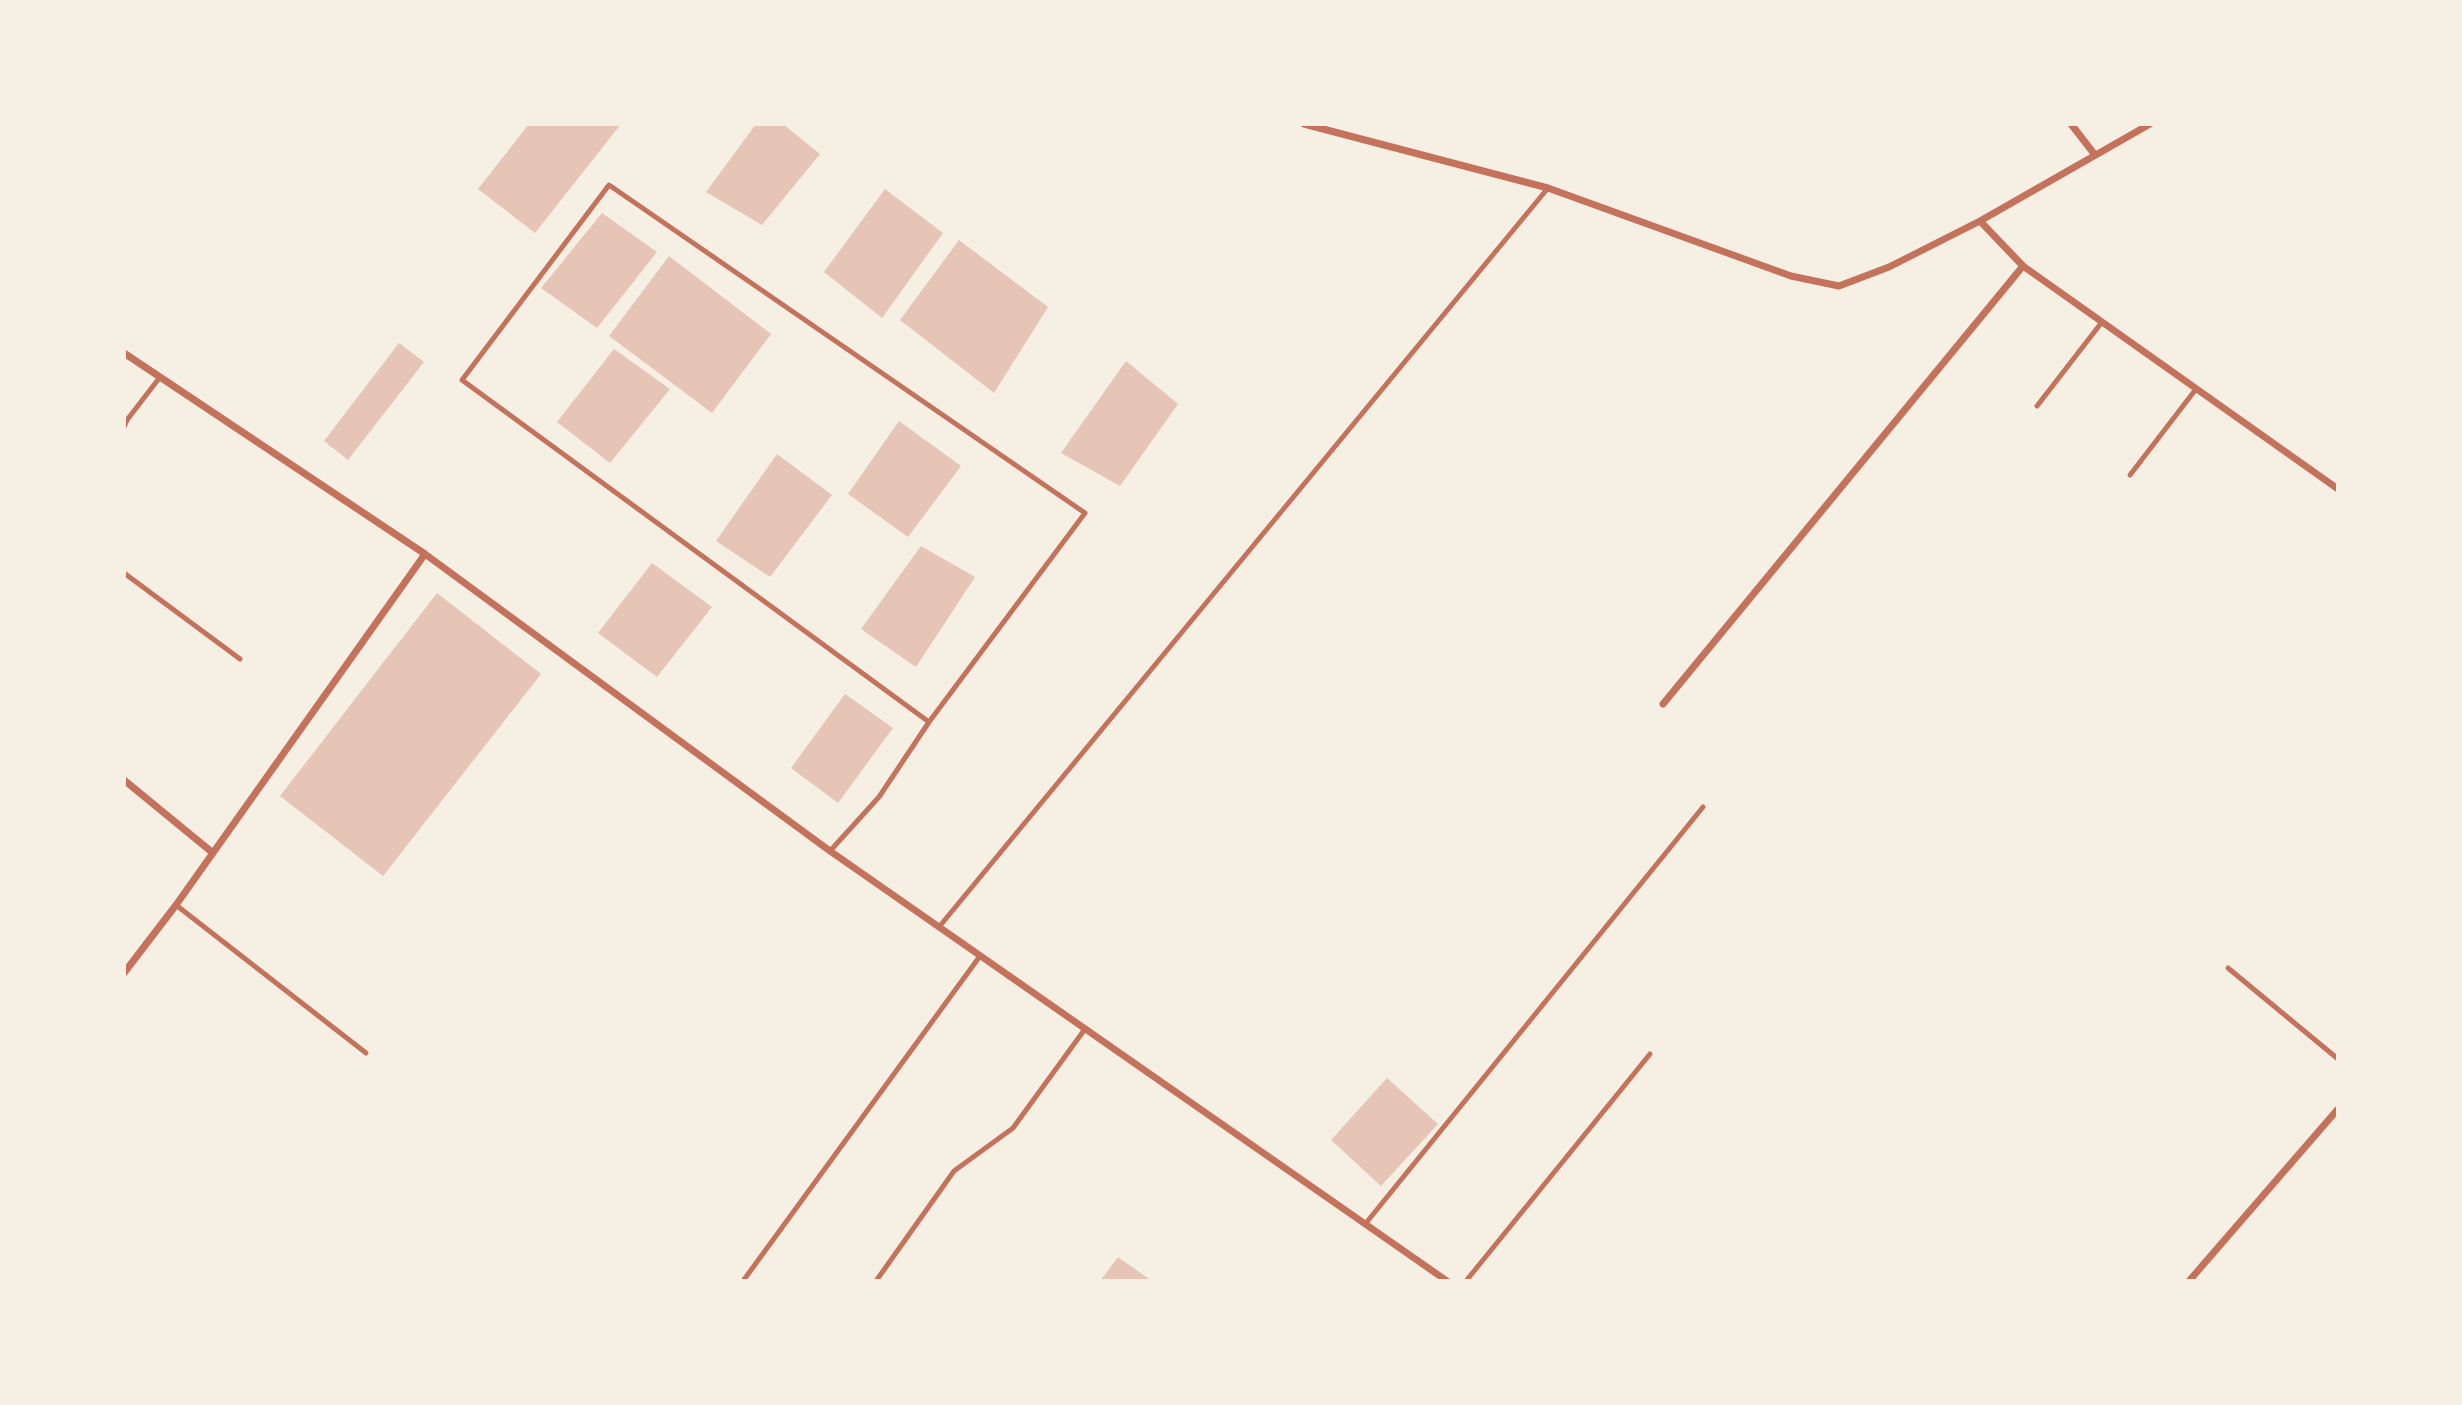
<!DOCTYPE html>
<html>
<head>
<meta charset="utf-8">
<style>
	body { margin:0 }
	#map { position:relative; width:2462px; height:1405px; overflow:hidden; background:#f6efe4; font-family:Literata,serif }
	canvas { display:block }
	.frame { position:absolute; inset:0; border:126px solid #f6efe4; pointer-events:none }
</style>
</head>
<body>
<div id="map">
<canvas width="2462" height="1405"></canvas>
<div class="frame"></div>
</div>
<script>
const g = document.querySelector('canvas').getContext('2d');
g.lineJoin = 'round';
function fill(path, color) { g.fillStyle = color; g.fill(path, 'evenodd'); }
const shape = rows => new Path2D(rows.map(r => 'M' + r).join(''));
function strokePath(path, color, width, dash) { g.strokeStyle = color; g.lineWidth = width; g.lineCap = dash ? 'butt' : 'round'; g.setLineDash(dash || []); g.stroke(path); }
fill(shape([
	[529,124,621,124,535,233,478,189],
	[756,124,783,124,820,154,762,225,706,192],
	[885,189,943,233,882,318,824,272],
	[602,213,657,252,597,328,541,288],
	[959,240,1048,307,994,393,900,320],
	[669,256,771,334,712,413,609,336],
	[399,343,424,362,348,460,324,441],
	[614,349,670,389,610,463,557,422],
	[1126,361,1178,404,1120,486,1061,453],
	[899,421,961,466,908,537,848,494],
	[777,454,832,495,770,577,716,541],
	[921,546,975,577,916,667,861,629],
	[652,563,712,607,657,677,598,633],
	[437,593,541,674,383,876,280,796],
	[845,694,893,728,838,803,791,768],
	[1387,1078,1438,1124,1381,1186,1331,1140],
	[1118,1257,1152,1281,1100,1281]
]), '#e6c5b7');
strokePath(shape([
	[2037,406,2102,322],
	[124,427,127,420,160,377],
	[2130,475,2196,389],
	[124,573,240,659],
	[830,851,879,797,929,722,1085,513,609,185,462,380,929,722],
	[176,905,366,1053],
	[939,927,1548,188],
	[2228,968,2338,1059],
	[1366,1223,1703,807],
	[743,1281,980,956],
	[876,1281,954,1171,1013,1128,1085,1029],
	[1466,1281,1650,1054]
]), '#c5725c', 5);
strokePath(shape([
	[1304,124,1548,188,1791,276,1839,286,1889,267,1980,221,2150,124],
	[2071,124,2095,155],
	[1980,221,2023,266,2338,489],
	[124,353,425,554,830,851,1447,1281],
	[1663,704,2023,266],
	[124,780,213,853],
	[124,973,176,905,425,554],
	[2189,1281,2338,1109]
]), '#c5725c', 7);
</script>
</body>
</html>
